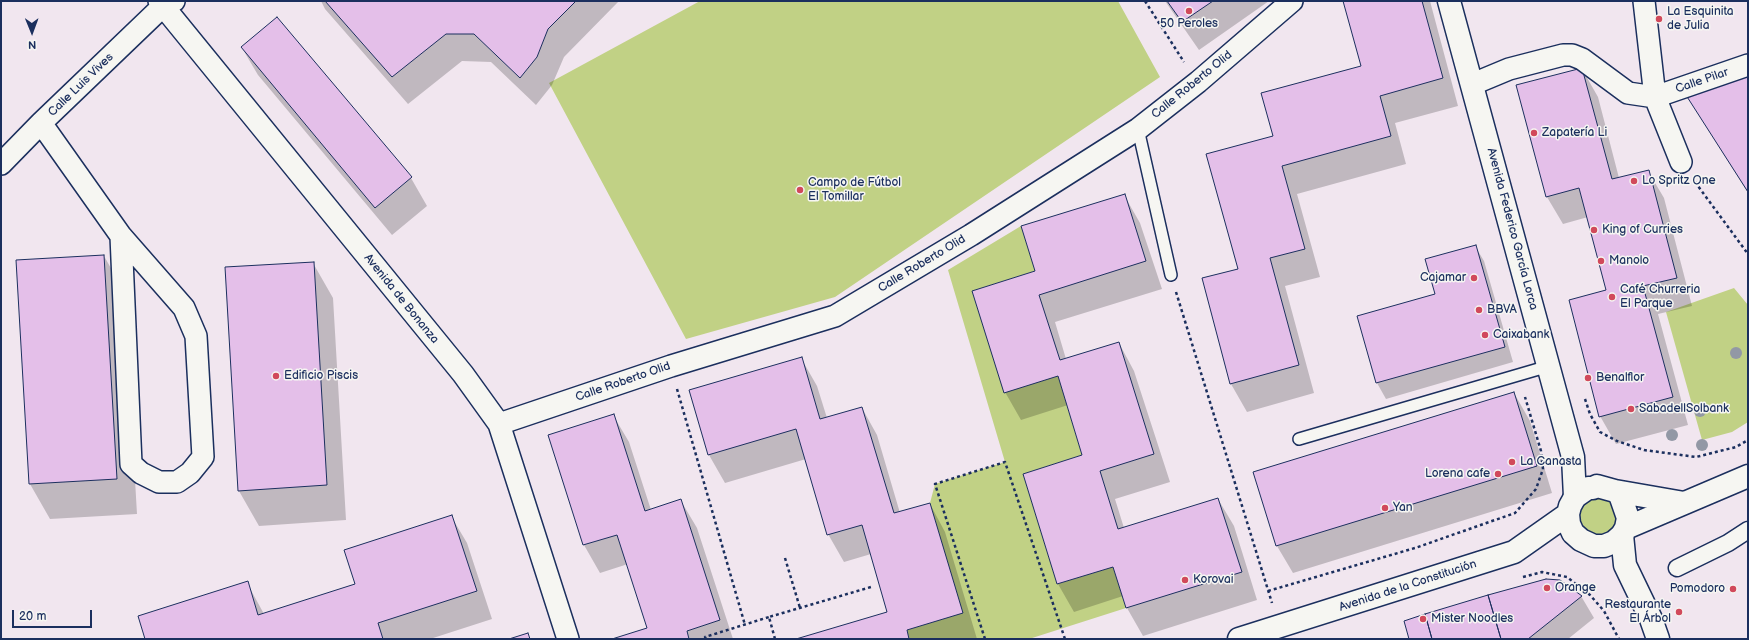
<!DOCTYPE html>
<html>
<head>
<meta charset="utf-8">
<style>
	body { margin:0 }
	#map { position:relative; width:1749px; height:640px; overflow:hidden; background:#f1e6ef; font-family:"Balsamiq Sans",sans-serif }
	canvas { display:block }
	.frame { position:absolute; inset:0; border:2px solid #1b2f5e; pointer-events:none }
	.north { position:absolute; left:12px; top:12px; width:40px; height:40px; -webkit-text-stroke:3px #f6f6f2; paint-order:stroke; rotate:179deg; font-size:11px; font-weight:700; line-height:16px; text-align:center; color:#1b2f5e }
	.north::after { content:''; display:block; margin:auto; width:14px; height:18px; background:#1b2f5e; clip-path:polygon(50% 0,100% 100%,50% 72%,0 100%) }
	.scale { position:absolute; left:12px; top:610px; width:80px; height:18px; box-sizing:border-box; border:2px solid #1b2f5e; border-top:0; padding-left:5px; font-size:12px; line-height:14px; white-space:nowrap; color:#1b2f5e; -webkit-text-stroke:3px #f6f6f2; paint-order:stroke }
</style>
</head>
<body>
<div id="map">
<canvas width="1749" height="640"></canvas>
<div class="frame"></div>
<div class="north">N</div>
<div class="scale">20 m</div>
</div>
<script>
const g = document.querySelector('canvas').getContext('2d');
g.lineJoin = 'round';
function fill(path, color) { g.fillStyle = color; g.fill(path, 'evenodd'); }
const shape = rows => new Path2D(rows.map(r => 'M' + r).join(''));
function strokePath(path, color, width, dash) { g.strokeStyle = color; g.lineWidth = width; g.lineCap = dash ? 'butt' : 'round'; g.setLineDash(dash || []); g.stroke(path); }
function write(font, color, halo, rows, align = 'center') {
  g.font = font + ' "Balsamiq Sans",sans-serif'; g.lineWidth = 3; g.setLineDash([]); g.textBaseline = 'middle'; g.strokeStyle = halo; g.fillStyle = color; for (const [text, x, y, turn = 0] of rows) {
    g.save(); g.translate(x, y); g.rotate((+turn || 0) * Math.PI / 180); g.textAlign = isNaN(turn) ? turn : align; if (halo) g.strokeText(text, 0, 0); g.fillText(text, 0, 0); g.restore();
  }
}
fill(shape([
	[700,1,1118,1,1160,77,835,297,686,339,549,83],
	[1021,226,1035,271,972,291,1004,392,1058,376,1082,455,1023,474,1057,584,1113,567,1126,608,1029,639,909,639,907,630,962,613,930,503,935,484,1005,462,948,270],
	[1734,288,1748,305,1748,422,1732,432,1702,440,1666,312],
	[1608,489,1623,522,1605,537,1588,534,1577,522,1576,506]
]), '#c1d185');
fill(shape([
	[321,1,619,1,564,57,552,85,536,105,491,62,462,61,408,104,325,9],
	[1165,1,1269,1,1199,50],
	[1344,1,1430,1,1458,106,1395,123,1406,164,1297,194,1320,277,1285,286,1314,393,1247,412,1231,384,1203,279,1239,269,1274,137,1362,66],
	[277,18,411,178,427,206,392,235,258,75,242,48],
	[1582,69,1598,97,1619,178,1648,171,1664,198,1692,306,1658,314,1688,425,1616,444,1600,416,1607,291,1588,217,1563,224,1547,197],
	[1748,71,1748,193,1685,92],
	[1124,195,1140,223,1162,289,1055,322,1066,359,1119,343,1134,371,1170,482,1115,499,1124,528,1218,499,1234,526,1257,600,1143,636,1127,608,1123,596,1074,612,1058,584,1024,475,1084,456,1068,405,1021,420,1005,392,1036,272],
	[1475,246,1484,261,1513,362,1386,399,1377,383,1358,317,1436,295],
	[104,256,124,291,137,514,50,519,30,484],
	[313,263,333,298,346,520,259,526,239,491],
	[801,358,817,386,827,418,862,408,877,435,900,513,930,504,945,532,977,639,799,639,889,613,871,554,844,562,828,534,806,459,725,483,709,455,690,391],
	[1514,393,1530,421,1552,493,1293,573,1277,546],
	[613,415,629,442,651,510,681,501,697,528,733,639,615,639,649,629,628,564,600,573,584,545,549,435],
	[451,516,467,543,492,619,430,639,146,639,247,583,264,614,356,585],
	[1581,596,1594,618,1568,639,1410,639]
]), '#0003');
const building = shape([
	[325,1,576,1,548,29,537,57,520,78,474,34,446,34,392,77,325,1],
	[1167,1,1213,1,1182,22,1167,1],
	[1343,1,1422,1,1443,78,1380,96,1391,136,1282,166,1305,249,1270,258,1299,365,1230,384,1202,278,1238,269,1206,154,1273,136,1261,93,1361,66,1343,1],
	[277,17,412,177,375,208,241,47,277,17],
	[1582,68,1612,179,1649,170,1677,278,1643,286,1673,397,1599,417,1569,300,1606,290,1579,188,1546,197,1516,85,1582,68],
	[1748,70,1748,192,1684,92,1748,70],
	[1125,194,1146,261,1039,295,1060,360,1119,342,1154,454,1100,471,1118,529,1218,498,1242,572,1126,608,1113,567,1057,584,1023,474,1082,455,1058,376,1004,393,972,291,1035,271,1021,226,1125,194],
	[1476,245,1505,347,1376,383,1357,316,1435,294,1425,259,1476,245],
	[104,255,117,479,29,484,16,260,104,255],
	[314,262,327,485,238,491,225,267,314,262],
	[802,357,820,419,862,407,894,513,930,503,963,613,907,630,909,639,796,639,887,612,862,525,827,535,796,429,708,455,689,390,802,357],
	[1514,392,1537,466,1276,546,1253,472,1514,392],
	[614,414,645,511,681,499,720,620,687,631,689,639,612,639,647,628,617,535,583,545,548,435,614,414],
	[452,515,477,591,378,623,383,639,145,639,138,616,248,581,258,615,355,584,344,550,452,515],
	[1546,579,1560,580,1582,596,1528,639,1501,639,1488,595,1546,579],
	[1488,595,1501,639,1432,639,1425,614,1488,595],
	[1425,614,1432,639,1409,639,1404,621,1425,614],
	[528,633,530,639,509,639,528,633]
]);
fill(building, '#e4bfe9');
strokePath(building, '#1b2f5e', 1);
const service = shape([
	[1138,129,1171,275],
	[1299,439,1549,366]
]);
const pedestrian = shape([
	[1677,568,1728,543,1748,530]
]);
const minor = shape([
	[159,1,463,374,499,424,568,639],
	[1644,1,1655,97,1681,162],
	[1473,84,1509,69,1563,55,1572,55,1582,59,1628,93,1655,97,1748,65],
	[41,123,121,236,184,308,196,336,203,457,190,473,177,482,159,482,141,473,131,464,121,236],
	[1,164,41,123,163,6,174,1],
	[499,424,671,366,835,316,971,235,1138,129,1198,82,1292,1]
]);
const tertiary = shape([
	[1449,1,1573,457,1575,497],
	[1622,535,1625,565,1651,619,1658,639]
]);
const secondary = shape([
	[1615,491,1684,503],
	[1626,528,1628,518,1620,495,1615,491,1597,486,1593,488,1588,488,1575,497,1570,506,1568,514,1569,524,1573,533,1581,540,1594,546,1604,546,1614,542,1622,535,1626,528,1748,476],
	[1239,639,1514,552,1568,514]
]);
strokePath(service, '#1b2f5e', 14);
strokePath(pedestrian, '#1b2f5e', 19);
strokePath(minor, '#1b2f5e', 24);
strokePath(tertiary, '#1b2f5e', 25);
strokePath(secondary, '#1b2f5e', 25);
strokePath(shape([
	[1145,1,1184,62],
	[1695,182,1748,254],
	[1176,292,1272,603],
	[677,389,745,625],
	[1585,399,1590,414,1600,432,1617,441,1644,450,1696,457,1736,447,1748,440],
	[785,558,800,608],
	[1523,577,1542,572,1567,577,1590,595,1604,611,1619,639],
	[1268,591,1415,548,1515,513,1536,489,1543,469,1541,451,1525,397],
	[706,639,705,637,769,617],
	[775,639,769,617,871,587],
	[985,639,935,484,1005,462,1065,639]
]), '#1b2f5e', 2.5, [3, 3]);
strokePath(service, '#f6f6f2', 11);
strokePath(pedestrian, '#f6f6f2', 16);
strokePath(minor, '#f6f6f2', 21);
strokePath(tertiary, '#f6f6f2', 22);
strokePath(secondary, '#f6f6f2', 22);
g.fillStyle = '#9298a5';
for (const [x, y] of [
	[1736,353],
	[1700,411],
	[1672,435],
	[1702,445]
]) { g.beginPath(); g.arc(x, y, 6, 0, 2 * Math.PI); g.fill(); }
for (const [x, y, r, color] of [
	[1189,11,4,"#d1495b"],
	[1659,19,4,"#d1495b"],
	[1534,133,4,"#d1495b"],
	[1634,181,4,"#d1495b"],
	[800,190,4,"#d1495b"],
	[1594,230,4,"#d1495b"],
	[1601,261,4,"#d1495b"],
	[1474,278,4,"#d1495b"],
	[1612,297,4,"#d1495b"],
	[1479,310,4,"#d1495b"],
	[1485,335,4,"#d1495b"],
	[276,376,4,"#d1495b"],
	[1588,378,4,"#d1495b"],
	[1631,409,4,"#d1495b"],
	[1512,462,4,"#d1495b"],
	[1498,474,4,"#d1495b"],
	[1385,508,4,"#d1495b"],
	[1185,580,4,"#d1495b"],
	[1547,588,4,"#d1495b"],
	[1733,589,4,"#d1495b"],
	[1679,612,4,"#d1495b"],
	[1423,619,4,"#d1495b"]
]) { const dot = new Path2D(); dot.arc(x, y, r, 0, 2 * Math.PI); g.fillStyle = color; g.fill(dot); strokePath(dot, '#f6f6f2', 1.5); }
write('12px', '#1b2f5e', '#f6f6f2', [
	["La Esquinita",1667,12],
	["de Julia",1667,26],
	["50 Peroles",1189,24,"center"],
	["Zapatería Li",1542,133],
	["Lo Spritz One",1642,181],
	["Campo de Fútbol",808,183],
	["El Tomillar",808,197],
	["King of Curries",1602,230],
	["Manolo",1609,261],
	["Cajamar",1466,278,"right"],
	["Café Churreria",1620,290],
	["El Parque",1620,304],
	["BBVA",1487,310],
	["Caixabank",1493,335],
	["Edificio Piscis",284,376],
	["Benalflor",1596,378],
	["SabadellSolbank",1639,409],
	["La Canasta",1520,462],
	["Lorena cafe",1490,474,"right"],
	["Yan",1393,508],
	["Korovai",1193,580],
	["Orange",1555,588],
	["Pomodoro",1725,589,"right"],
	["Restaurante",1671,605,"right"],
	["El Árbol",1671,619,"right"],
	["Mister Noodles",1431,619]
], 'left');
write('12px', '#1b2f5e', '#f6f6f2', [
	["Calle Pilar",1702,81,-19],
	["Calle Luis Vives",81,85,-44],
	["Calle Roberto Olid",1192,85,-39],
	["Avenida Federico García Lorca",1512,229,75],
	["Calle Roberto Olid",922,264,-31],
	["Avenida de Bonanza",401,299,51],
	["Calle Roberto Olid",623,382,-19],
	["Avenida de la Constitución",1408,586,-18]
]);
</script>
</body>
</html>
